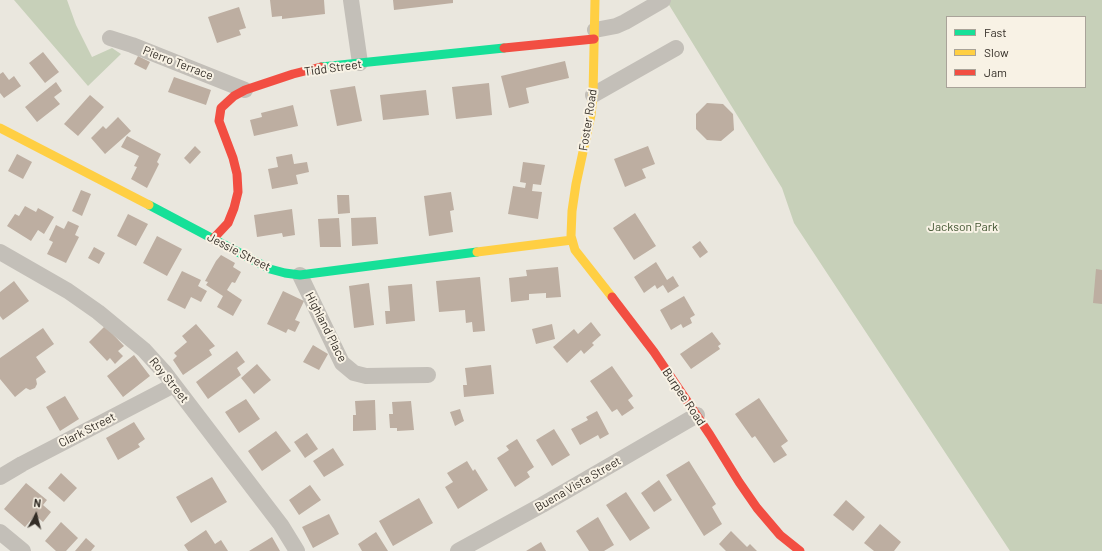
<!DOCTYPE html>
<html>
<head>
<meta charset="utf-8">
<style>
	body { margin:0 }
	#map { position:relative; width:1102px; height:551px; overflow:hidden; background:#eae7de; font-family:Barlow,sans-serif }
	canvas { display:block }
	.legend { position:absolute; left:946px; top:16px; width:140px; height:72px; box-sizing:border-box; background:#f8f2e5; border:1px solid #a9a399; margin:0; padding:5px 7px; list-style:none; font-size:12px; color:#332d26 }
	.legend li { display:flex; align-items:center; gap:8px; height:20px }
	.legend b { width:20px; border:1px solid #a9a399 }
	.north { position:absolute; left:16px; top:495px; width:40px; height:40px; -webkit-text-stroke:3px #f8f2e5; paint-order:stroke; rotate:7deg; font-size:11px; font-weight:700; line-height:16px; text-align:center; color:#332d26 }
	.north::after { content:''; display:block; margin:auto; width:14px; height:18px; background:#332d26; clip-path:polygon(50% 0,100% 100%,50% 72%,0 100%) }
</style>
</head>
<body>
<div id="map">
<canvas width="1102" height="551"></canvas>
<ul class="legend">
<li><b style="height:5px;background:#16e098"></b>Fast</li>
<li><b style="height:5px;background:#ffcf43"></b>Slow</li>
<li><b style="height:5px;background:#f24e42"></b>Jam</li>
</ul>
<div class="north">N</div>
</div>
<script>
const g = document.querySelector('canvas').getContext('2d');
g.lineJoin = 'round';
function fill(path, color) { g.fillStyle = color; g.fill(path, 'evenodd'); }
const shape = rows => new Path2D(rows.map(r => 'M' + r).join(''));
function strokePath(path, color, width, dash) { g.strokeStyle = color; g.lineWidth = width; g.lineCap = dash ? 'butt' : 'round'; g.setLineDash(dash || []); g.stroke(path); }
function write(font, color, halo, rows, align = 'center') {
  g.font = font + ' Barlow,sans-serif'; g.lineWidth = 4; g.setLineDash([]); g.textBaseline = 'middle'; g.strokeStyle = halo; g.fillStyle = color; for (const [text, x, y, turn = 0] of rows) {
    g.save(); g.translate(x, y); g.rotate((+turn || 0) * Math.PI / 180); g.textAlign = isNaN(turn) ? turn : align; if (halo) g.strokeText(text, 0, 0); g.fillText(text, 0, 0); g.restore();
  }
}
fill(shape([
	[14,0,67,0,76,25,92,57,112,48,121,54,88,86],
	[666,0,1102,0,1102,551,1010,551,794,223,782,188],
	[947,17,1085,17,1085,87,947,87]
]), '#c7d0b9');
fill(shape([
	[270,0,324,0,325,14,282,19,282,16,272,17],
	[393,0,453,0,453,3,394,10],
	[239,7,246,28,239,30,241,35,217,43,208,17],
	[43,52,59,72,45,83,29,63],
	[138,56,150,62,146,70,134,64],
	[565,61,569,78,526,88,529,103,509,108,501,76],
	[3,72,9,80,14,76,21,86,4,98,0,93,0,74],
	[174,77,211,90,206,105,168,92],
	[56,82,62,91,54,97,60,104,37,122,25,107],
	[489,83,492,115,456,119,452,87],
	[355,86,362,121,337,126,330,90],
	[426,90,429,115,383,120,380,95],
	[90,95,104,107,78,136,64,124],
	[707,103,723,104,733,114,734,130,721,141,707,140,696,129,696,114],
	[293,105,298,126,254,136,250,120,262,117,261,113],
	[118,117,131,131,105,154,91,138,103,126,106,129],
	[127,136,161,154,157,162,159,164,147,188,131,179,137,167,134,166,139,156,121,147],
	[195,146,201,152,190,164,184,158],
	[648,146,655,164,642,169,646,178,625,187,614,159],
	[17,154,32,162,23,179,8,171],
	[292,154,294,164,307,162,309,172,296,175,298,184,272,189,268,169,278,167,276,157],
	[523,162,545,165,541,185,533,184,532,191,542,192,538,219,508,214,513,186,525,188,526,183,520,182],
	[81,190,91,194,82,216,72,211],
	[451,192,454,210,450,211,453,232,429,236,424,196],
	[337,195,349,195,350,213,338,214],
	[25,206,36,212,38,208,54,217,44,234,38,230,31,241,7,226,15,214,19,216],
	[292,209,295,235,283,237,282,233,257,237,254,215],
	[635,213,656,246,634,260,613,228],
	[128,214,148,224,136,246,117,236],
	[376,217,378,244,352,246,351,218],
	[339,218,341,247,320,247,318,219],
	[68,221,79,226,75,235,79,237,66,263,47,254,53,242,49,240,56,225,64,229],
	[157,236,182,249,167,276,143,263],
	[700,241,708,252,700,258,692,247],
	[94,247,105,253,99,264,88,258],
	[221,255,235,263,233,267,241,272,235,283,232,282,227,290,242,300,233,316,217,307,223,296,206,285,208,282,205,281,216,261],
	[656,262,667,280,673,276,679,286,668,293,663,285,657,289,655,285,644,293,634,277],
	[558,267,561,297,546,298,546,293,529,294,529,300,511,302,509,278,527,276,526,270],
	[1096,269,1102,270,1102,304,1093,303],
	[182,271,201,280,198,286,207,291,201,302,191,297,185,309,167,300],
	[480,277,485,331,473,332,472,322,466,323,465,310,439,312,436,281],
	[14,281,29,301,3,320,0,316,0,292],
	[369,283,374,325,354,328,349,286],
	[412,284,415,321,386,324,385,311,390,311,388,286],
	[283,291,304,301,295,320,300,322,295,332,288,329,286,333,267,324],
	[684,296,695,315,690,318,692,323,683,328,681,324,671,330,660,310],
	[591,322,601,335,592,343,594,345,584,354,581,350,567,363,553,347,574,329,578,334],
	[196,324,215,346,209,350,212,355,183,375,173,360,177,356,174,353,187,342,182,336],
	[552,324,555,339,536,344,532,329],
	[105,326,124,346,118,351,123,356,115,364,110,358,107,361,89,342],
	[43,328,54,344,36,357,46,372,36,379,37,384,35,388,30,390,26,388,15,397,0,379,0,358],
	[712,332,721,344,718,346,720,349,691,369,680,354],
	[313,345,328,354,319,370,303,362],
	[237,351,245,362,237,368,241,375,208,399,196,382],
	[134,355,150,376,123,397,107,376],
	[257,364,271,380,254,394,241,378],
	[491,365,494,394,464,397,463,385,467,385,465,368],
	[612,366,633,396,628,400,634,408,622,416,617,409,612,412,590,381],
	[65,396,79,419,60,431,46,407],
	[759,398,788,441,781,446,787,455,774,463,755,436,752,438,735,414],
	[246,399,260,419,239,433,225,412],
	[375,400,376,430,353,431,353,415,356,415,355,401],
	[411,401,414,430,397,431,397,428,390,428,389,414,393,414,392,402],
	[460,409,464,421,455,426,450,412],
	[597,411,609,434,600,439,598,435,580,445,571,429,588,420,586,417],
	[134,422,145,439,138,444,140,447,118,460,106,438],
	[554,429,570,455,552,466,536,440],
	[276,431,291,451,262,471,248,451],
	[307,433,318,449,305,458,294,442],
	[517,439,534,467,527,472,530,477,515,487,497,458,509,450,506,446],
	[333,448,344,465,324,477,313,461],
	[467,461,473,471,475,469,488,490,458,509,445,487,453,482,447,473],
	[689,461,716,504,712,507,722,524,704,536,666,475],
	[61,473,77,488,64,502,48,488],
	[212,477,227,502,191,523,176,497],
	[659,480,672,500,654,512,641,493],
	[26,483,47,500,43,505,51,512,43,522,35,515,25,527,4,509],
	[310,485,321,500,299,515,289,500],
	[626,492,650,528,630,541,606,505],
	[419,498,433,523,393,546,379,521],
	[846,500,865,517,853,531,833,515],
	[329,514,339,534,313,548,302,527],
	[598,517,614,545,604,551,589,551,576,531],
	[61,522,78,538,66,551,56,551,45,541],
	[880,524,901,542,894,551,874,551,864,543],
	[206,530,215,544,221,540,228,551,188,551,184,545],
	[731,531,747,547,750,544,757,551,726,551,719,544],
	[376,532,388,551,362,551,358,544],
	[272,537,280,551,249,551],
	[86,538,95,546,91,551,75,551],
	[541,542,546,551,526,551]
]), '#bdaea1');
strokePath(shape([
	[351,0,360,63],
	[595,30,616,26,625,22,663,0],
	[110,38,132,45,245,90],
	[593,95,676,48],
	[0,252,68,291,98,312,144,350,165,373,281,525,297,551],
	[300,275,342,363,354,373,366,376,428,375],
	[0,477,22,464,174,385],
	[0,532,23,551],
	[458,551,542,505,697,415]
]), '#c3bfb8', 16);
strokePath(shape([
	[321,67,504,48],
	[149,205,270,269,285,273,300,275,477,252]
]), '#16e098', 9);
strokePath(shape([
	[595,0,593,95,591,115,576,184,572,211,571,236,575,250,612,297],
	[0,128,149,205],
	[477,252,572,240]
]), '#ffcf43', 9);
strokePath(shape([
	[504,48,594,39],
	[213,239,228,223,234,208,238,192,237,174,233,158,219,121,221,108,234,96,245,90,293,74,321,67],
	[612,297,654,352,710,435,739,482,757,508,780,535,800,551]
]), '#f24e42', 9);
write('12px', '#332d26', '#f8f2e5', [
	["Pierro Terrace",178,63,21],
	["Tidd Street",333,68,-8],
	["Foster Road",588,120,-81],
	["Jessie Street",239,252,27],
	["Highland Place",326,327,63],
	["Roy Street",169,380,51],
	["Burpee Road",684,397,56],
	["Clark Street",87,430,-27],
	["Buena Vista Street",578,484,-30]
]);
write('12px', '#3c502c', '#f8f2e5', [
	["Jackson Park",963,227]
]);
</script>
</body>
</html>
